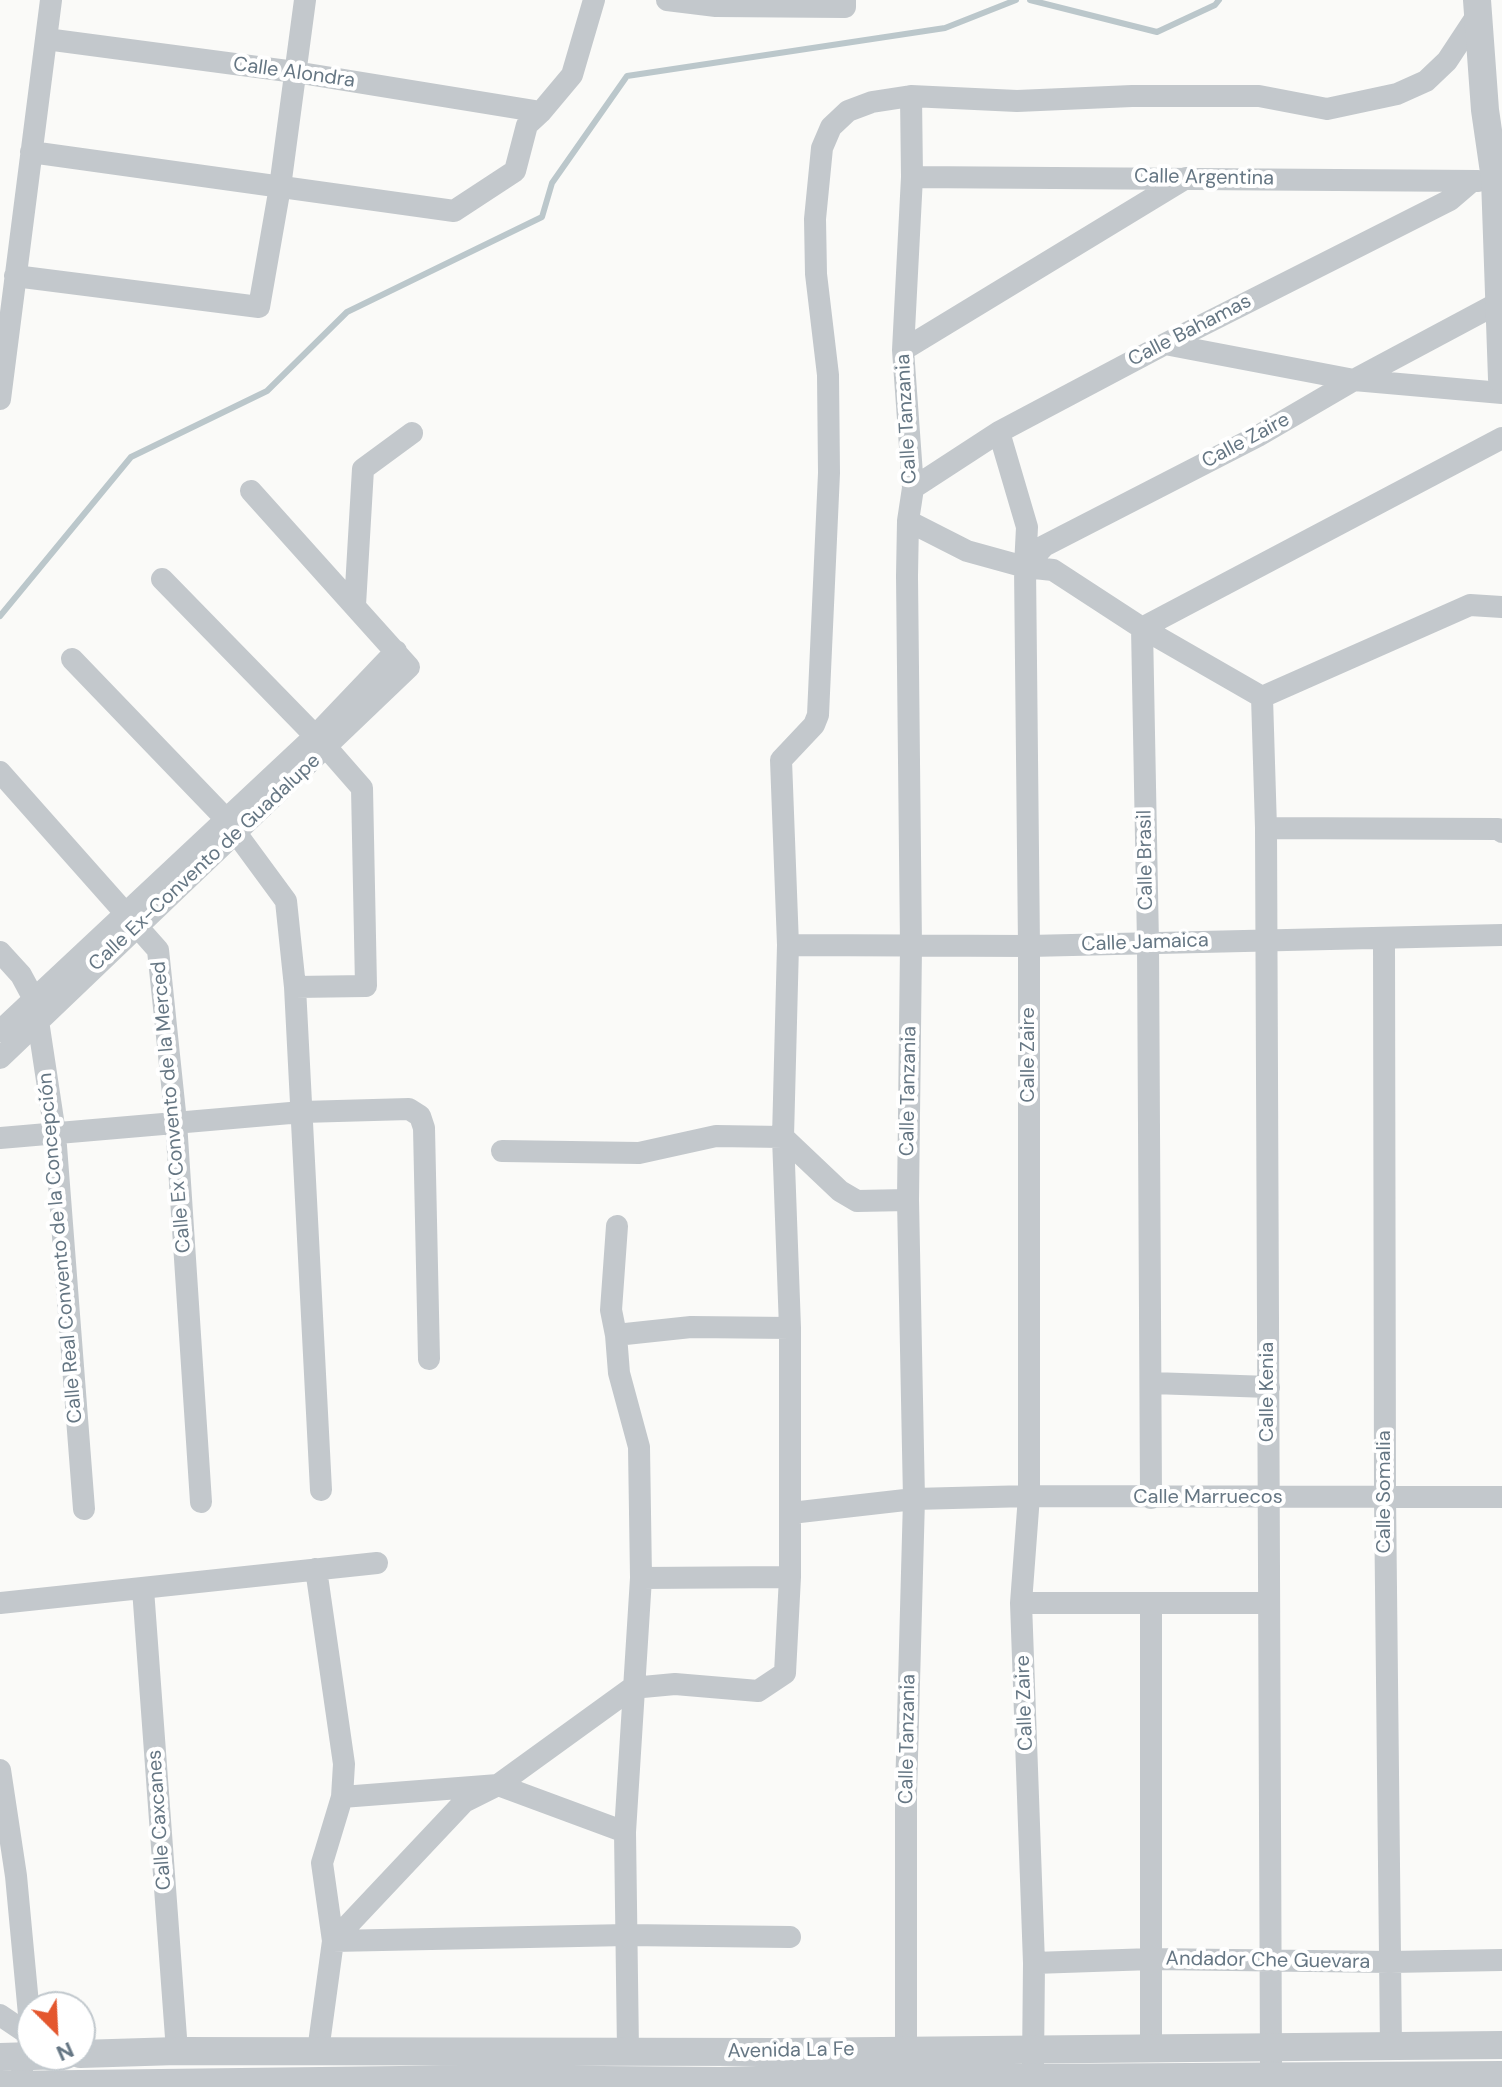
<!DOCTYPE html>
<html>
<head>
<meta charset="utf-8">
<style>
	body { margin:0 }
	#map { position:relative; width:1502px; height:2087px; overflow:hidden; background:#fafaf8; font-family:"DM Sans",sans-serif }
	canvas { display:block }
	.north { position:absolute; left:16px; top:1991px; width:80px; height:80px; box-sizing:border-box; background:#fff; border:2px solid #c1c8cd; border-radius:50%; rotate:156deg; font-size:22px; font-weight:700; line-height:32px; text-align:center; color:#657683 }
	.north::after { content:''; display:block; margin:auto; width:28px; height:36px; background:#e4572e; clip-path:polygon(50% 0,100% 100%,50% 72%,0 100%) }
</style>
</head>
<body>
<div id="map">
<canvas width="1502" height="2087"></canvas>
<div class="north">N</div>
</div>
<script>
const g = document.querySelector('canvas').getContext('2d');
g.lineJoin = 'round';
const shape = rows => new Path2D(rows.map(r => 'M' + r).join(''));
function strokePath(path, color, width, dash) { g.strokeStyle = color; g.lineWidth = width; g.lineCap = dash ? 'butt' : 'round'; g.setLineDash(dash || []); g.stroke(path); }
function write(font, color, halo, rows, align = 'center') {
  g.font = font + ' "DM Sans",sans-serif'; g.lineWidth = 8; g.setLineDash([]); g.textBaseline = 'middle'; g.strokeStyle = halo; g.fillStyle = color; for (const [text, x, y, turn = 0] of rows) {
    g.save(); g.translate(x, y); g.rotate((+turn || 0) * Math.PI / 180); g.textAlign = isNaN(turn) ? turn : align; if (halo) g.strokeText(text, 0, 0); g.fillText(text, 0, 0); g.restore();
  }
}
strokePath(shape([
	[1030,0,1157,32,1215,5,1219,0],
	[0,616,131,457,267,391,347,312,542,217,552,183,627,76,945,28,1016,0]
]), '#bbc7cb', 6);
strokePath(shape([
	[667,0,716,6,845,7,845,0],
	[46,39,295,72,541,112],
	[31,152,454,211,515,171,527,125,541,112,572,75,594,0],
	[912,177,1478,181],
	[15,276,259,307,280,187,305,0],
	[1165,344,1354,380,1502,393],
	[903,350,1186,178],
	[0,399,51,0],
	[999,432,1027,527,1025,567],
	[913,488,999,432,1165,344,1450,200,1471,182],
	[908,521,967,551,1025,567,1053,570,1142,628,1262,697],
	[162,579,327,748,362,788,366,986,295,987],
	[355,605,363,469,412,433],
	[72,659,225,818,286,901,295,987,321,1490],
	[1262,697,1266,828,1271,2063],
	[1262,697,1470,605,1502,607],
	[0,772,158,950,176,1122,201,1502],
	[1266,828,1498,829,1502,832],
	[1384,938,1385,1497,1391,2047],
	[788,945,1029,946,1502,935],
	[0,952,21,975,35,1001,55,1133,84,1509],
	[0,1031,315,736,396,651],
	[0,1058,409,667,251,491],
	[0,1138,302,1112,409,1109,420,1116,424,1128,429,1359],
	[502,1151,639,1153,716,1136,783,1137,840,1191,857,1201,908,1200],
	[617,1226,611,1310,616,1335,691,1327,790,1328],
	[616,1335,619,1373,639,1447,641,1578],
	[1152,1383,1269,1387],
	[1151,1498,1148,943,1142,628,1502,438],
	[791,1513,914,1499,1029,1496,1502,1497],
	[316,1569,344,1764,342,1797,322,1863,333,1941],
	[143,1589,177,2051],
	[0,1603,377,1563],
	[1021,1603,1269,1603],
	[0,1770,16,1876,31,2036,22,2069],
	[342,1797,498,1785,625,1832],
	[333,1941,464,1802,498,1785,632,1688,675,1684,758,1691,785,1673,790,1577,790,1328,783,1137,788,945,781,760,814,725,818,715,829,473,828,375,816,274,815,219,822,148,831,127,848,111,872,102,911,96,1017,101,1132,96,1259,96,1327,109,1397,94,1426,81,1447,61,1478,14],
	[1034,1963,1152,1959,1390,1962,1502,1960],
	[0,2015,31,2036],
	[1151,2049,1151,1603],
	[318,2051,333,1941,627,1935,790,1937],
	[628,2051,625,1832,641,1578,790,1577],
	[1033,2065,1034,1963,1021,1603,1029,1496,1029,946,1025,567,1044,546,1258,436,1354,380,1500,302],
	[906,2066,906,1793,914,1499,908,1200,911,946,907,576,908,521,913,488,903,350,912,177,911,96]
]), '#c3c8cc', 22);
strokePath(shape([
	[1477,0,1485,110,1495,179,1502,379],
	[80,2054,177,2051,779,2052,1502,2045],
	[0,2057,65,2055],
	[0,2085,481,2079,720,2081,906,2076,1033,2078,1502,2075]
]), '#c3c8cc', 28);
write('20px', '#657683', '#fff', [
	["Calle Alondra",294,73,8],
	["Calle Argentina",1204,178,1],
	["Calle Bahamas",1190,331,-27],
	["Calle Tanzania",907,419,-93],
	["Calle Zaire",1246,441,-28],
	["Calle Brasil",1146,860,-91],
	["Calle Ex-Convento de Guadalupe",205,863,-43],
	["Calle Jamaica",1145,943,-2],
	["Calle Zaire",1029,1055,-90],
	["Calle Tanzania",909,1091,-89],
	["Calle Ex Convento de la Merced",172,1107,-95],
	["Calle Real Convento de la Concepción",61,1248,-95],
	["Calle Kenia",1268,1392,-90],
	["Calle Somalia",1385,1492,-90],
	["Calle Marruecos",1208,1498],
	["Calle Zaire",1025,1703,-92],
	["Calle Tanzania",908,1739,-89],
	["Calle Caxcanes",160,1820,-94],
	["Andador Che Guevara",1268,1961,1],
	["Avenida La Fe",791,2051,-1]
]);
</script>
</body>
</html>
